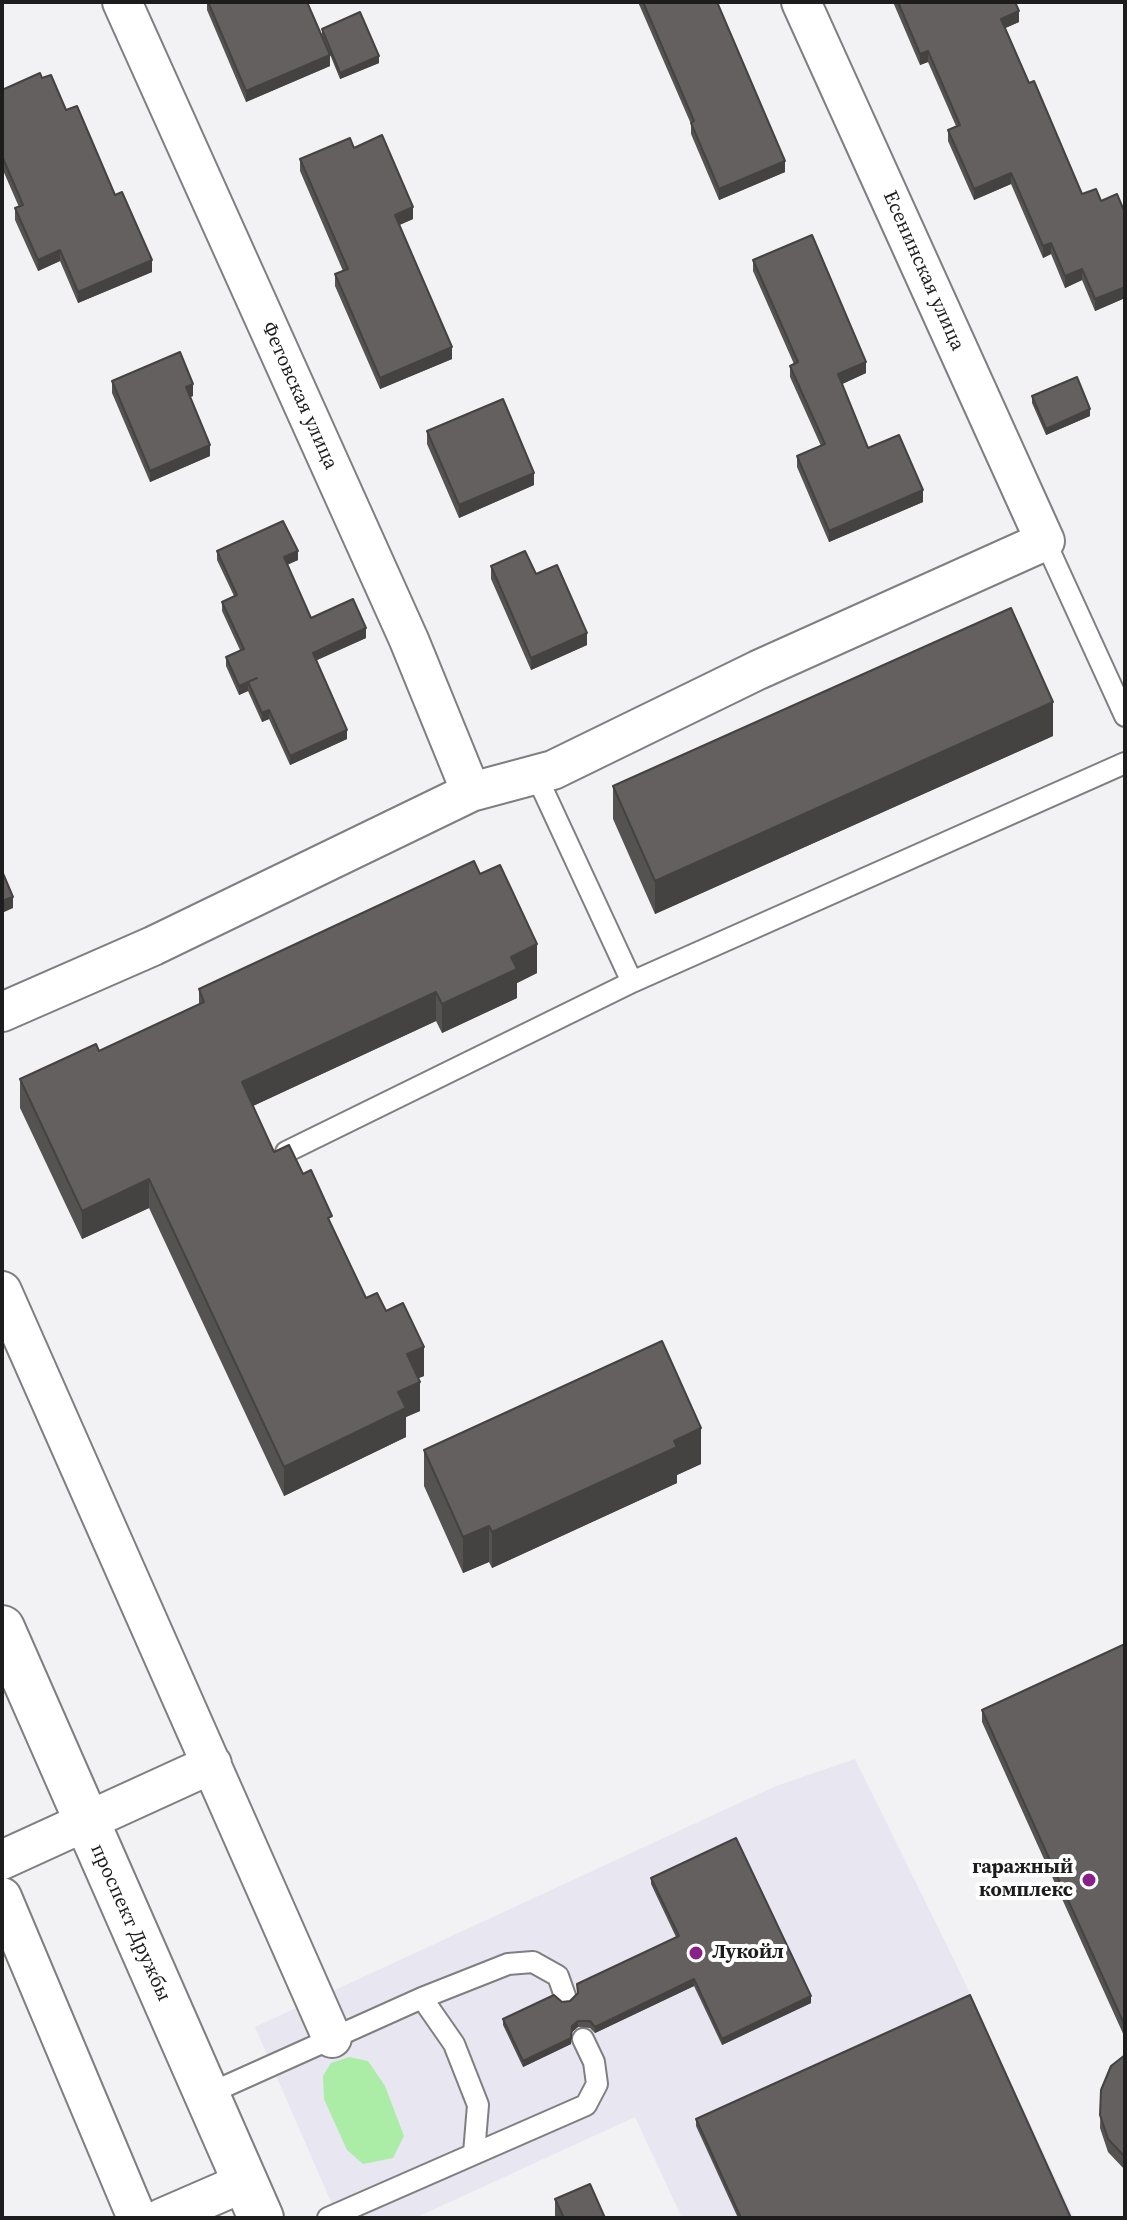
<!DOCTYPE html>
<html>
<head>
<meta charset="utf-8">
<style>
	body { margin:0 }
	#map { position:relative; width:1127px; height:2220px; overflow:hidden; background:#f2f2f5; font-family:"Source Serif 4",serif }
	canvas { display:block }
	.frame { position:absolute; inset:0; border:4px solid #1d1d1e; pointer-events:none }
</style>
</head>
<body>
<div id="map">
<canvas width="1127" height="2220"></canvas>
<div class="frame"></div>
</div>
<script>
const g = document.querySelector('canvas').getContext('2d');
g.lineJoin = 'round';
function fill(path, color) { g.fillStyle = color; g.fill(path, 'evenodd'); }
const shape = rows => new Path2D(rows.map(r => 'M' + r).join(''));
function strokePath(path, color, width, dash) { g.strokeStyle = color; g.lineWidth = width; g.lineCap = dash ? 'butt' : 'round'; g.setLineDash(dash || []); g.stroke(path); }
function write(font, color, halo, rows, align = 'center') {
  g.font = font + ' "Source Serif 4",serif'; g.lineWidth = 8; g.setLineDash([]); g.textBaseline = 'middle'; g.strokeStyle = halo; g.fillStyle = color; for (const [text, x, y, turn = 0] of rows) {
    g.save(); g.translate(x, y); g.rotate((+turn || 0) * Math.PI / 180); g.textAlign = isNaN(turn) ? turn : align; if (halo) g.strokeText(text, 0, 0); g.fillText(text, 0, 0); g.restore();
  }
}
fill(shape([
	[855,1759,958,1968,1074,2218,682,2218,635,2117,415,2218,338,2218,255,2027,776,1786]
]), '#e7e6f1');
fill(shape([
	[349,2057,368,2061,385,2086,404,2136,393,2158,363,2164,347,2150,324,2099,323,2076,331,2063]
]), '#abeca7');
const service = shape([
	[1045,541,1125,716],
	[536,775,632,982,1125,763],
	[286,1152,632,982],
	[206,2095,422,1998],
	[474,2153,478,2105,454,2044,422,1998,508,1964,533,1962,558,1976,565,1996],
	[328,2218,586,2105,597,2084,594,2062,583,2039]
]);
const minor = shape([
	[122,2,409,640,471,792],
	[2,1012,153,946,471,792,553,770,758,670,1045,541,801,2],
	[2,1291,332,2038],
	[2,1860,212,1764],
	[2,1897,137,2218],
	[162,2218,245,2182]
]);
const secondary = shape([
	[2,1628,261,2218]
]);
strokePath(service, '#7f7f82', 24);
strokePath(minor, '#7f7f82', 42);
strokePath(secondary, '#7f7f82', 48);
strokePath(service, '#fff', 20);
strokePath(minor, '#fff', 38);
strokePath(secondary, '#fff', 44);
fill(shape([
	[207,2,307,2,330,66,246,102,207,10],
	[638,2,717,2,785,172,719,200,691,134,691,124],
	[893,2,1015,2,1019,22,1005,28,1029,83,1082,194,1101,201,1125,213,1125,298,1095,311,1082,280,1065,288,1051,254,1043,258,1011,184,974,200,948,141,948,130,956,126,928,62,920,65],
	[322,29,379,63,340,79,322,35],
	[42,78,66,110,115,195,152,272,78,303,60,261,38,271,15,220,15,208,19,207,2,168,2,90],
	[354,148,413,219,399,225,452,359,380,389,335,286,335,274,343,271,300,171,300,159],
	[753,260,866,373,842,384,868,448,923,502,829,542,797,467,797,456,821,446,790,377,790,366,794,364,753,271],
	[112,381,193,396,190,397,210,456,150,482,112,393],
	[1032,396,1090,416,1046,435,1032,403],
	[427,431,534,485,459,518,427,444],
	[217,551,298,560,287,565,311,618,366,638,316,660,347,739,290,765,269,719,262,722,248,691,239,695,226,666,226,657,240,650,222,611,222,602,234,596,217,560],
	[491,566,536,574,587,645,531,670,491,579],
	[1053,736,655,914,613,819,613,786],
	[480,874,537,973,517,983,517,998,442,1033,436,1021,253,1106,274,1152,303,1174,332,1226,366,1298,386,1311,424,1376,418,1378,420,1411,406,1417,406,1437,284,1496,149,1208,82,1239,20,1108,20,1079,99,1051,199,1004,199,989],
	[424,1450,701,1464,677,1475,677,1483,492,1568,489,1562,463,1573,424,1486],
	[1125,1644,1125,2038,982,1722,982,1710],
	[651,1878,811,2003,722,2045,694,1986,595,2033,590,2028,578,2027,572,2032,571,2044,523,2067,503,2025,503,2019,562,2002,570,2001,676,1937,651,1884],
	[1125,2055,1125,2170,1108,2152,1100,2128,1101,2090],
	[696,2119,1071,2218,738,2218,696,2126],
	[555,2199,605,2218,555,2218]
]), '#555352');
fill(shape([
	[1019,11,1019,22,1001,30,1001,19],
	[928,51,928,62,920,65,920,54],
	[330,55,330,66,246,102,246,91],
	[379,56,379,63,340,79,340,73],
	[785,161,785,172,719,200,719,189],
	[1011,173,1011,184,974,200,974,189],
	[413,207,413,219,395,227,395,215],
	[1051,243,1051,254,1043,258,1043,246],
	[60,250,60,261,38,271,38,260],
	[152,260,152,272,78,303,78,292],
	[1082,269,1082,280,1065,288,1065,276],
	[1125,287,1125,298,1095,311,1095,299],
	[452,347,452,359,380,389,380,378],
	[866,362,866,373,838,386,838,374],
	[193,384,193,396,186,399,186,387],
	[1090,409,1090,416,1046,435,1046,429],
	[210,445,210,456,150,482,150,471],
	[534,473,534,485,459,518,459,505],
	[923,490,923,502,829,542,829,531],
	[298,551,298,560,284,566,284,557],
	[366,628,366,638,313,662,313,653],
	[587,633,587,645,531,670,531,658],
	[257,678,248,682,248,691,239,695,239,686],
	[1053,702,1053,736,655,914,655,881],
	[269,710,269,719,262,722,262,713],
	[347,730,347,739,290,765,290,756],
	[13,897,13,908,2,913,2,901],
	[537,944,537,973,517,983,517,998,442,1033,442,1004,511,957],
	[436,992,436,1021,242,1111,242,1082],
	[149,1179,149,1208,82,1239,82,1211],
	[424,1347,424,1376,407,1383,407,1354],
	[420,1382,420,1411,406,1417,406,1437,284,1496,284,1467,398,1392],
	[701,1428,701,1464,677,1475,677,1483,492,1568,492,1532],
	[489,1526,489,1562,463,1573,463,1537],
	[694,1979,694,1986,595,2033,595,2027],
	[811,1996,811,2003,722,2045,722,2039],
	[578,2021,578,2027,572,2032,571,2044,523,2067,523,2061]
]), '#454342');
const building = shape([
	[208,2,307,2,330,55,246,91,208,2],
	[643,2,717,2,785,161,719,189,691,123,694,121,643,2],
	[898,2,1015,2,1019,11,1001,19,1029,83,1034,81,1082,194,1096,189,1101,201,1117,194,1125,213,1125,267,1124,268,1125,287,1095,299,1082,269,1065,276,1051,243,1043,246,1011,173,974,189,948,130,960,125,928,51,920,54,898,2],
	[360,12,379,56,340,73,322,29,360,12],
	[40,73,42,78,51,75,66,110,77,106,115,195,122,192,152,260,78,292,60,250,38,260,15,208,23,205,2,156,2,90,40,73],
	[382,135,413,207,395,215,452,347,380,378,335,274,348,269,300,159,350,138,354,148,382,135],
	[812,235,866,362,838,374,868,448,899,435,923,490,829,531,797,456,825,444,790,366,798,362,753,260,812,235],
	[180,352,193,384,186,387,210,445,150,471,112,381,180,352],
	[1077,377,1090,409,1046,429,1032,396,1077,377],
	[503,399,534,473,459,505,427,431,503,399],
	[283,521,298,551,284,557,311,618,353,599,366,628,313,653,347,730,290,756,269,710,262,713,248,682,257,678,239,686,226,657,244,649,222,602,237,595,217,551,283,521],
	[525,551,536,574,557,565,587,633,531,658,491,566,525,551],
	[1011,608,1053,702,655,881,613,786,1011,608],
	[474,861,480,874,500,865,537,944,511,957,517,969,442,1004,436,992,242,1082,274,1152,289,1145,303,1174,311,1170,332,1216,328,1218,366,1298,377,1293,386,1311,403,1303,424,1347,407,1354,420,1382,398,1392,406,1408,284,1467,149,1179,82,1211,20,1079,96,1044,99,1051,204,1002,199,989,474,861],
	[2,871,13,897,2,901,2,871],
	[662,1341,701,1428,674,1441,677,1447,492,1532,489,1526,463,1537,424,1450,662,1341],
	[1125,1644,1125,2026,982,1710,1125,1644],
	[736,1838,811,1996,722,2039,694,1979,595,2027,590,2021,578,2021,572,2026,571,2038,523,2061,503,2019,554,1995,562,2002,570,2001,578,1993,577,1984,679,1936,651,1878,736,1838],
	[970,1995,1071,2218,741,2218,696,2119,970,1995],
	[1125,2055,1125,2157,1108,2139,1100,2115,1101,2090,1111,2066,1125,2055],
	[590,2184,605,2218,564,2218,555,2199,590,2184]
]);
fill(building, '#63605f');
strokePath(building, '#454342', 2);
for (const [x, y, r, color] of [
	[1089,1880,8,"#872189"],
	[696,1953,8,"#872189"]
]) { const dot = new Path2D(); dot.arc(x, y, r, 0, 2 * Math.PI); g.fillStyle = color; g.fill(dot); strokePath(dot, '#fff', 3); }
write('20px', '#1d1d1e', '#fff', [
	["Есенинская улица",923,271,66],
	["Фетовская улица",299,396,66],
	["проспект Дружбы",130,1923,66]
]);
write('bold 20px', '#1d1d1e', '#fff', [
	["гаражный",1073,1868],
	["комплекс",1073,1891],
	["Лукойл",712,1953,"left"]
], 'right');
</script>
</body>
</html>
